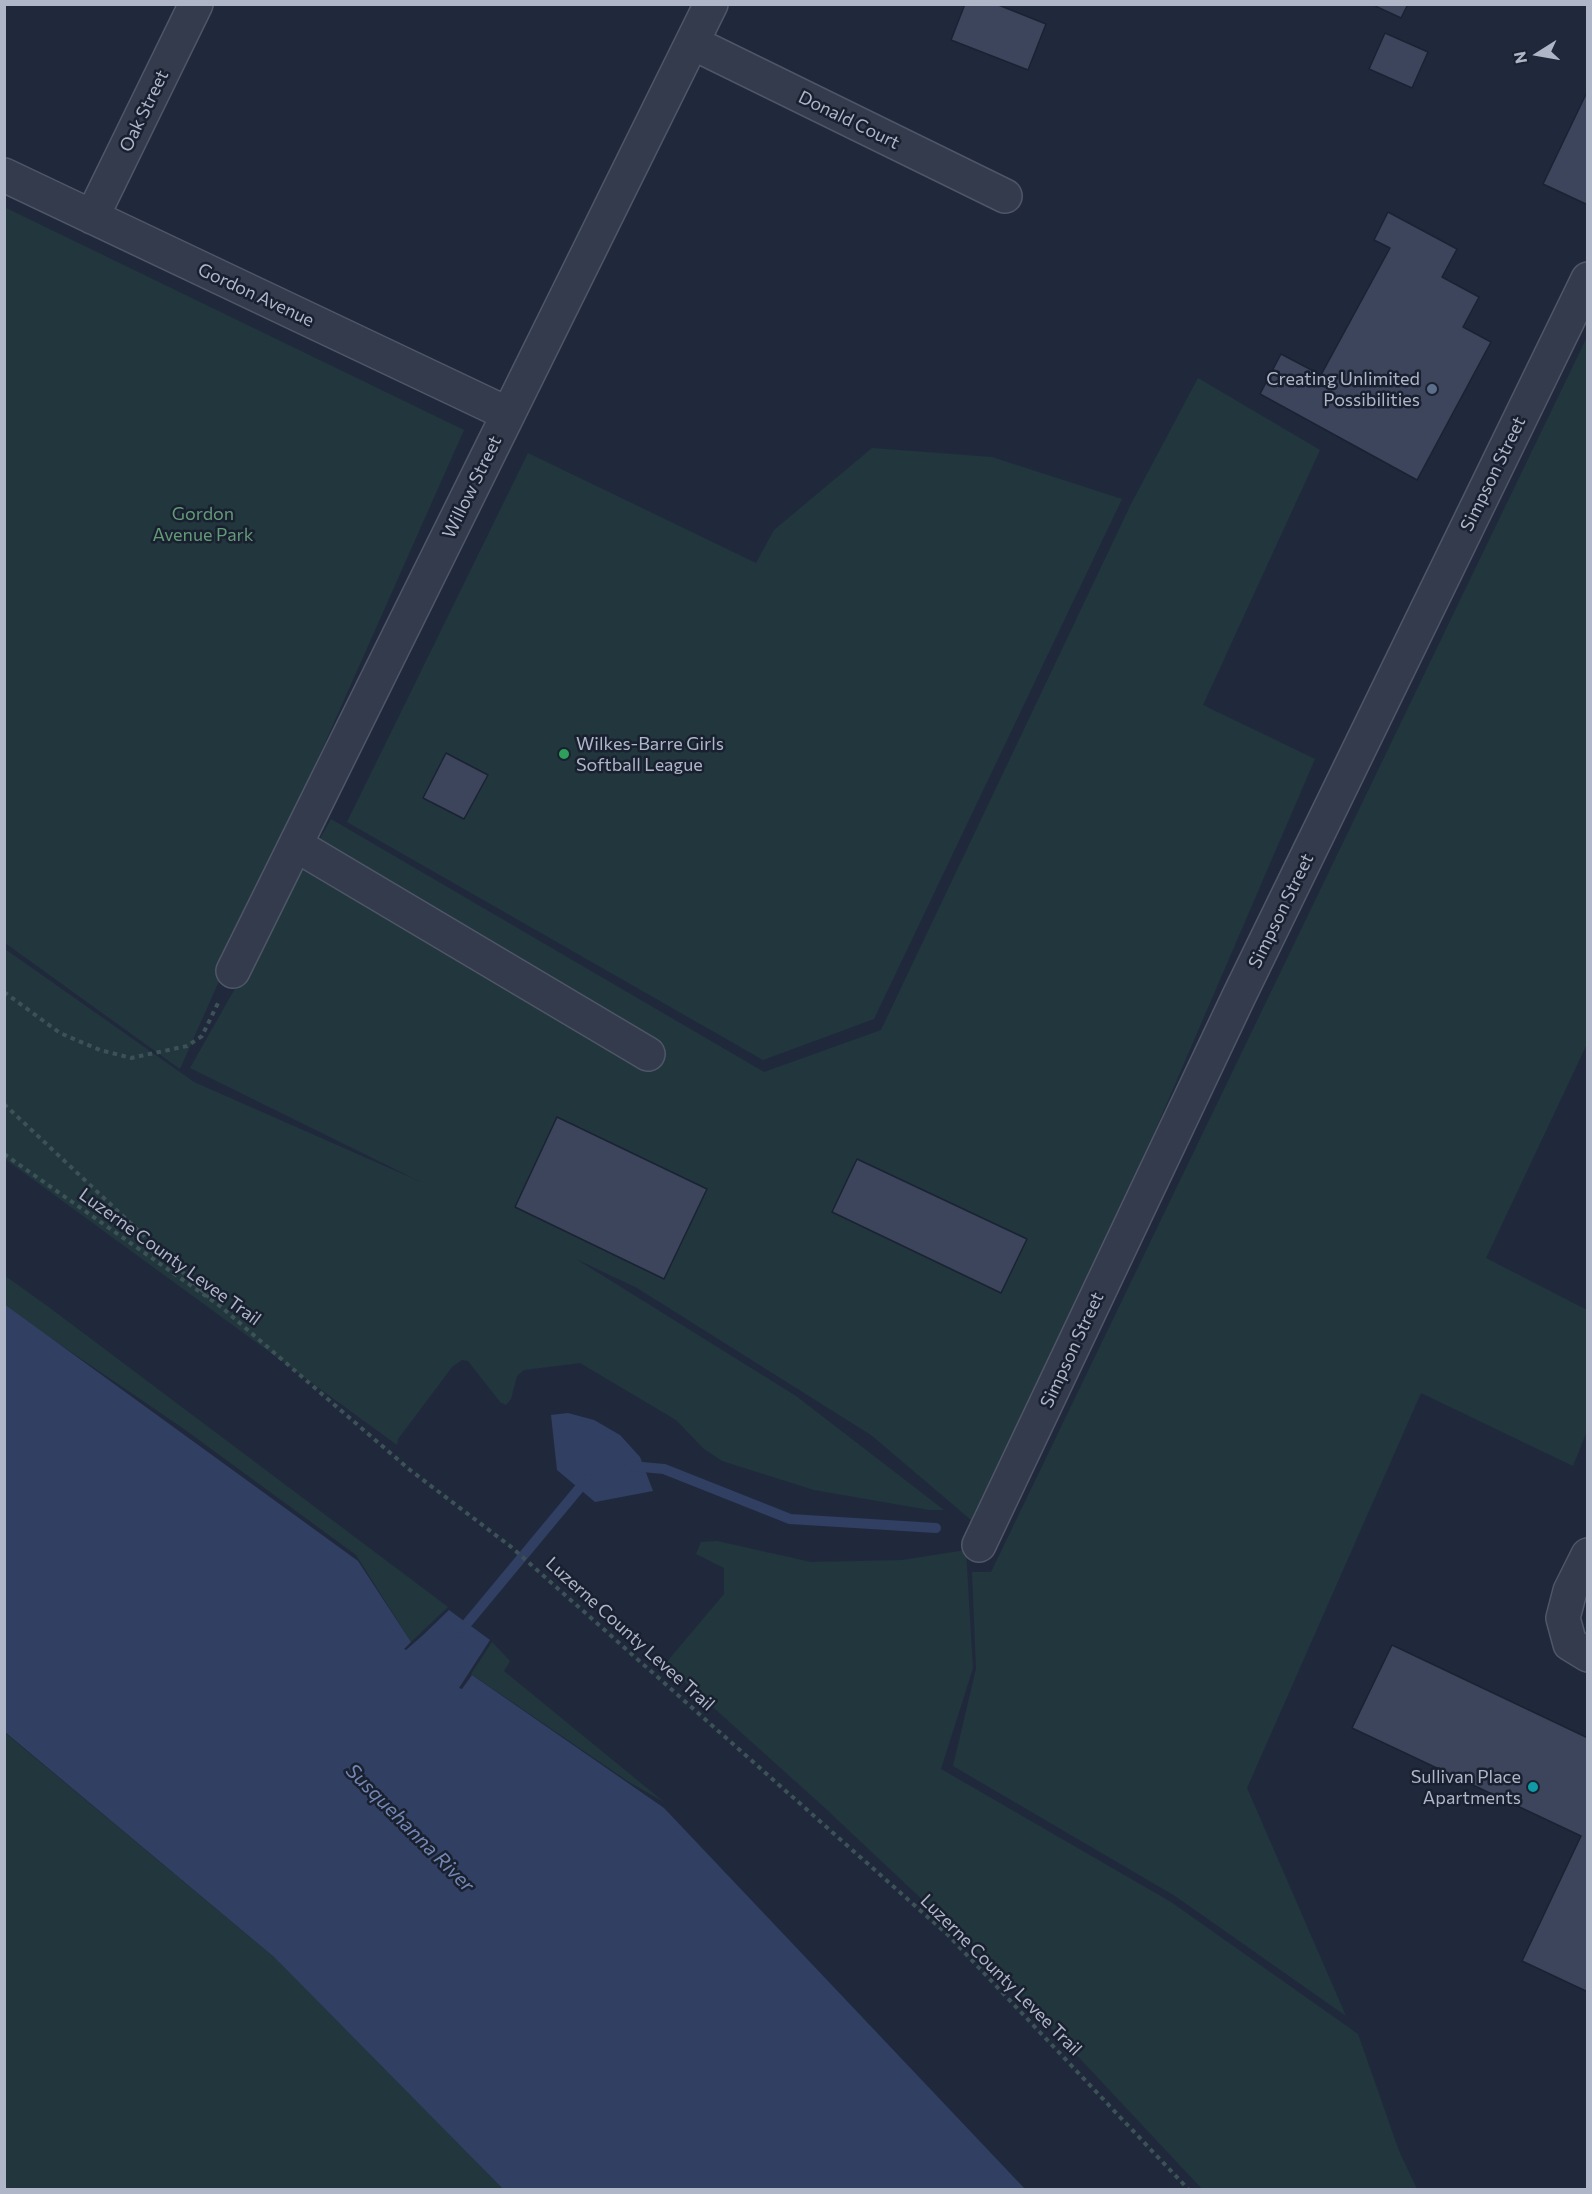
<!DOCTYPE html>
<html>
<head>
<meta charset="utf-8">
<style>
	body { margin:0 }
	#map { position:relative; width:1592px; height:2194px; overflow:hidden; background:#20293c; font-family:Commissioner,sans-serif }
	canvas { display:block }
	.frame { position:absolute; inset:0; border:6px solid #afb6c8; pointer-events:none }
	.north { position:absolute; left:1508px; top:24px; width:60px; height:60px; -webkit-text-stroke:4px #192030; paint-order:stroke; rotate:259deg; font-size:16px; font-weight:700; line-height:24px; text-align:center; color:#afb6c8 }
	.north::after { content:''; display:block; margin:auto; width:21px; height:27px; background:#afb6c8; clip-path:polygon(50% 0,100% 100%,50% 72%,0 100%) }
</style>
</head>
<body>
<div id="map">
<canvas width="1592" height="2194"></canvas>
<div class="frame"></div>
<div class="north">N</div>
</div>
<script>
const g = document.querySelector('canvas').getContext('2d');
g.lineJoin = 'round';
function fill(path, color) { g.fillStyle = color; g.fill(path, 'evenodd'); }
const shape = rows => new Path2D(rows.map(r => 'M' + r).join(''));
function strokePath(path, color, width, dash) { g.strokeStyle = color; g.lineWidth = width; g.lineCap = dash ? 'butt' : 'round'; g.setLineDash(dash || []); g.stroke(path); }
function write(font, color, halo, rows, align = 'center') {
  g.font = font + ' Commissioner,sans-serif'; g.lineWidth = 5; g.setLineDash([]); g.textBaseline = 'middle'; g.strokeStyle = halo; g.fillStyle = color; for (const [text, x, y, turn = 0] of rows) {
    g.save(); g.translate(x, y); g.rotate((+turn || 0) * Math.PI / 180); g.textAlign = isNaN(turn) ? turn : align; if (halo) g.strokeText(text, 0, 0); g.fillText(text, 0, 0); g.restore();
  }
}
fill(shape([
	[4,207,464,430,180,1069,5,943],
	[1587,337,1587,1044,1486,1258,1587,1310,1587,1431,1573,1466,1421,1393,1247,1788,1346,2016,1175,1896,953,1766,976,1669,972,1572,991,1572],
	[1198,378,1320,450,1203,705,1315,759,1154,1133,971,1520,871,1435,637,1288,576,1259,796,1396,944,1510,929,1510,814,1490,722,1461,704,1449,676,1420,580,1363,524,1370,517,1376,511,1399,506,1405,500,1402,468,1361,462,1360,452,1367,398,1439,397,1445,5,1159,5,949,194,1082,421,1182,190,1068,331,819,764,1072,881,1030,1131,504],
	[872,448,992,457,1122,499,874,1019,763,1060,347,822,528,453,756,563,774,530],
	[4,1275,50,1308,448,1607,411,1642,356,1555,184,1429,5,1307],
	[717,1541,811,1562,902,1560,966,1550,973,1668,941,1769,1171,1902,1358,2034,1399,2151,1417,2189,1202,2189,996,1969,825,1808,665,1664,724,1594,724,1568,696,1554,701,1542],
	[492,1642,510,1661,504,1671,664,1802,629,1782,471,1674],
	[4,1732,274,1957,503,2189,5,2189]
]), '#22363d');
fill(shape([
	[4,1304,358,1561,411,1642,404,1649,406,1650,422,1636,449,1610,490,1640,459,1688,462,1689,472,1675,664,1808,1025,2189,503,2189,274,1957,5,1732],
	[568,1413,594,1420,620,1435,640,1457,653,1491,595,1502,557,1470,551,1415]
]), '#313f62');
strokePath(shape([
	[631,1466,664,1469,790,1519,936,1528],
	[459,1633,587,1479]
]), '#313f62', 10);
const building = shape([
	[965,4,996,4,1046,24,1028,70,951,40,965,4],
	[1371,4,1408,4,1401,18,1371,4],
	[1385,33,1428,52,1412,88,1369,69,1385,33],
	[1588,90,1588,205,1543,184,1588,90],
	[1388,212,1457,249,1442,277,1479,297,1463,327,1491,342,1417,480,1260,394,1281,354,1321,375,1390,248,1374,240,1388,212],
	[446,753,488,775,464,819,423,798,446,753],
	[557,1117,707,1189,664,1279,515,1207,557,1117],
	[857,1159,1027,1239,1001,1293,832,1212,857,1159],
	[1392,1645,1588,1738,1588,1992,1522,1961,1581,1836,1352,1728,1392,1645]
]);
fill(building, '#3c455c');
strokePath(building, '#1b2233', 1.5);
const minor = shape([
	[693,43,1005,196],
	[4,175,508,414],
	[92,217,196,4],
	[296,845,648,1054],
	[233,971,711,4],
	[979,1545,1239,996,1588,279],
	[1588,1555,1570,1591,1563,1618,1570,1644,1588,1655]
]);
strokePath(minor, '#4f5667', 36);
strokePath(shape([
	[4,992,60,1033,100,1050,131,1058,187,1046,202,1036,219,1001],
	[4,1104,209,1297],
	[4,1154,220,1306,410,1470,510,1546,948,1935,1189,2190]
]), '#3d5257', 4, [4.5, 4.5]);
strokePath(minor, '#343b4c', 33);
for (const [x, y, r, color] of [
	[1432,389,6,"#5c6f8a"],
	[564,754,6,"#2e9e5b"],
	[1533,1787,6,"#0f9aa8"]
]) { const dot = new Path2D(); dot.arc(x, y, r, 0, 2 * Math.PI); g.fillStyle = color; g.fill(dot); strokePath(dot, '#192030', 2); }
write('18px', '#afb6c8', '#192030', [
	["Oak Street",144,111,-64],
	["Donald Court",849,120,26],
	["Gordon Avenue",256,295,25],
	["Simpson Street",1493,474,-64],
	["Willow Street",472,487,-64],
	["Simpson Street",1281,911,-64],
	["Luzerne County Levee Trail",170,1257,36],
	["Simpson Street",1072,1350,-65],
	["Luzerne County Levee Trail",630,1634,42],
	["Luzerne County Levee Trail",1001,1975,45]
]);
write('18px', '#afb6c8', '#192030', [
	["Creating Unlimited",1420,379],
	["Possibilities",1420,400],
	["Wilkes-Barre Girls",576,744,"left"],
	["Softball League",576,765,"left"],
	["Sullivan Place",1521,1777],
	["Apartments",1521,1798]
], 'right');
write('18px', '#649b77', '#192030', [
	["Gordon",203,514],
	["Avenue Park",203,535]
]);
write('italic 20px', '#7487b2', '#192030', [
	["Susquehanna River",410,1828,45]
]);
</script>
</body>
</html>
